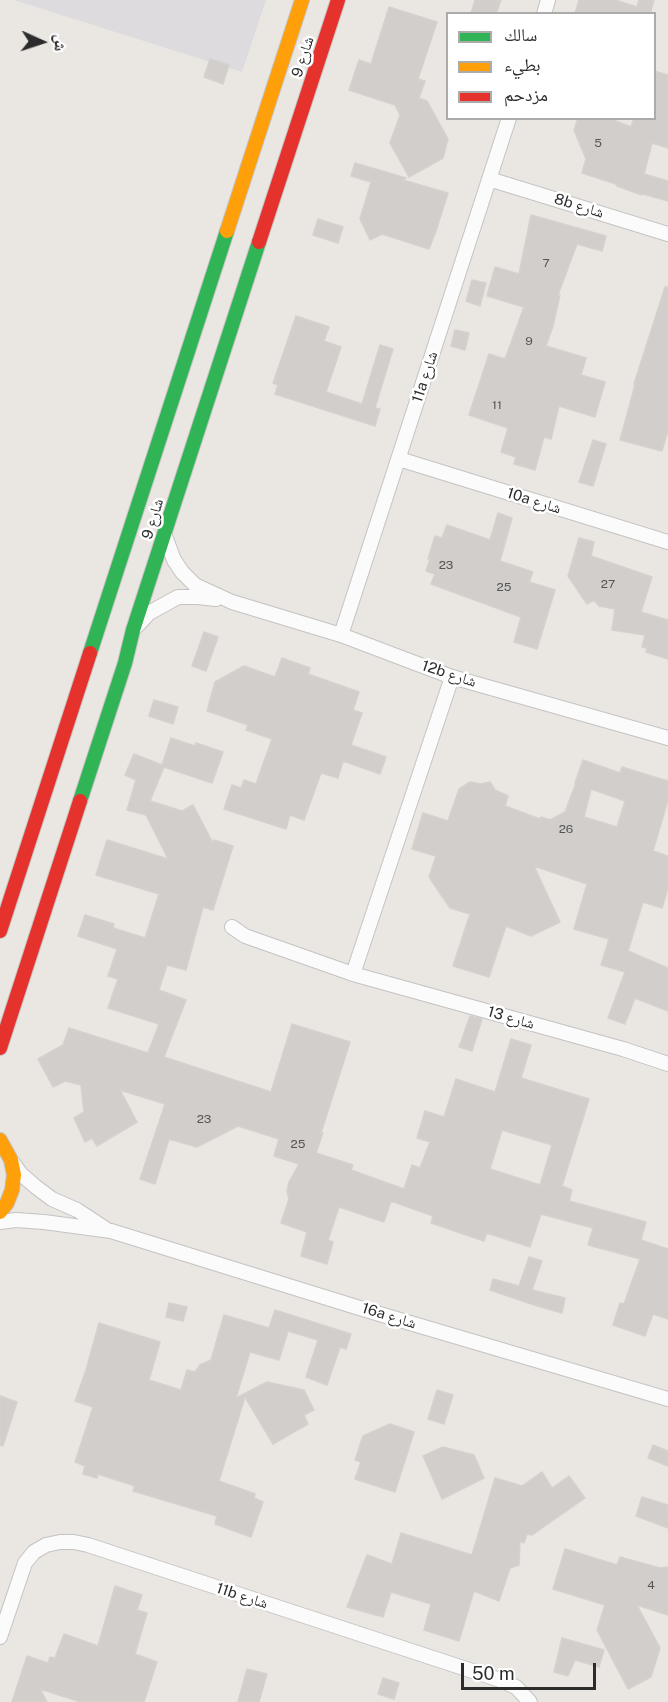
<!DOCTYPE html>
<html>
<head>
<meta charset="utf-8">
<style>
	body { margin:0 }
	#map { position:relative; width:668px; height:1702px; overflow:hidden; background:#eae6e2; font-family:"Public Sans","Noto Naskh Arabic",sans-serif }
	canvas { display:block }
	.legend { position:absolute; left:446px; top:12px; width:210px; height:108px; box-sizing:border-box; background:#fff; border:2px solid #ababab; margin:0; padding:8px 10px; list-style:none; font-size:18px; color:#2c2c2c }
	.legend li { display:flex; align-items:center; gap:12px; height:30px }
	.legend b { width:30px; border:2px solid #ababab }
	.north { position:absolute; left:12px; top:12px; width:60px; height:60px; -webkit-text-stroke:4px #fff; paint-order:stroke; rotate:93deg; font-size:16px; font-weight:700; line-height:24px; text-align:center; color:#2c2c2c }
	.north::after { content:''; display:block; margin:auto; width:21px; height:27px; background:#2c2c2c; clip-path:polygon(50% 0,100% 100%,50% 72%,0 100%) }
	.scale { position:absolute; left:461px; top:1663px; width:135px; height:27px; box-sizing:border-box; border:3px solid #2c2c2c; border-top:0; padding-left:8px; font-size:18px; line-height:21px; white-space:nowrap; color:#2c2c2c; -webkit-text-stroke:4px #fff; paint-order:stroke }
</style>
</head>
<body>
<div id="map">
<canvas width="668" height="1702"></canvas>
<ul class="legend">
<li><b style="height:8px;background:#30b455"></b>سالك</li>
<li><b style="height:8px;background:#ff9f0a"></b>بطيء</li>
<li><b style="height:8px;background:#e5322d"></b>مزدحم</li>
</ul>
<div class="north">ش</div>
<div class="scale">50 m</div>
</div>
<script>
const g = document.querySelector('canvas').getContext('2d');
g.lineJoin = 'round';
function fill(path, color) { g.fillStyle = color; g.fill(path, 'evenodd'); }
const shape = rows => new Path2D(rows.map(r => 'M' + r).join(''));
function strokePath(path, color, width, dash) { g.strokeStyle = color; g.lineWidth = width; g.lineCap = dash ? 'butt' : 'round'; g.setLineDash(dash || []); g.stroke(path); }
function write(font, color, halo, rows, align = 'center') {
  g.font = font + ' "Public Sans","Noto Naskh Arabic",sans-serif'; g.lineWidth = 5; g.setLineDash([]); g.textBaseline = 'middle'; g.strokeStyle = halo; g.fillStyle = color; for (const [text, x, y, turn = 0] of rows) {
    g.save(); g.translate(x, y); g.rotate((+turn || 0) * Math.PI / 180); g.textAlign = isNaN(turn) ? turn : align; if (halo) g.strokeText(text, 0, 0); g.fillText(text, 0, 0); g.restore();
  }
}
fill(shape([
	[14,0,266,0,242,72]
]), '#dddbde');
const building = shape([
	[475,0,501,0,496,14,471,14,475,0],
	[579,0,615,0,637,7,639,0,654,0,650,14,575,14,579,0],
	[389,7,437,22,418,79,425,81,419,98,427,101,448,139,443,158,409,177,390,143,400,115,395,105,349,90,359,60,371,64,389,7],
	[210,59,229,65,223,84,204,77,210,59],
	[654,71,668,75,668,148,652,143,644,174,668,181,668,201,643,194,642,195,617,186,616,184,582,173,586,159,574,130,578,118,608,118,631,127,634,118,654,118,654,71],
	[355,163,406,178,403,180,448,193,436,231,429,249,382,234,370,240,360,219,371,182,351,176,355,163],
	[531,215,606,236,602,251,577,244,558,295,560,295,553,326,546,346,586,358,581,375,605,382,595,417,559,406,551,439,544,437,535,470,514,464,516,457,501,452,508,428,469,415,489,354,505,359,524,307,487,296,495,267,519,274,531,215],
	[318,219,343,227,338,243,313,235,318,219],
	[472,280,486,283,480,306,466,301,472,280],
	[665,287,668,287,668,430,662,451,620,440,635,385,634,384,665,287],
	[296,316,329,327,324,341,341,347,326,392,362,404,380,345,393,349,375,408,380,409,375,426,275,394,278,385,273,383,296,316],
	[455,330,469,333,465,350,451,346,455,330],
	[593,440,606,444,593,486,579,482,593,440],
	[498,513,512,518,500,561,533,572,529,582,555,590,537,649,514,642,521,617,431,584,435,574,426,571,430,559,428,559,435,536,442,538,447,525,490,540,498,513],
	[579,538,594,542,591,556,652,577,641,612,668,620,668,659,646,652,647,648,642,647,645,635,612,630,615,609,599,606,594,600,587,604,568,576,579,538],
	[204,632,218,637,206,671,192,666,204,632],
	[282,658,310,668,308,674,359,692,353,710,362,713,351,745,386,757,380,774,343,761,338,778,321,773,304,820,290,815,286,829,224,809,232,785,241,788,244,780,256,784,272,739,246,730,248,725,207,711,215,682,244,666,275,677,282,658],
	[154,700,178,707,173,724,149,716,154,700],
	[171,738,195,746,196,743,223,752,212,783,164,767,150,801,182,811,193,805,213,843,214,840,233,846,213,910,203,907,186,970,167,965,159,990,186,1000,164,1057,271,1092,292,1024,350,1042,321,1133,323,1133,316,1153,353,1165,351,1170,404,1189,412,1165,420,1168,430,1142,417,1138,425,1111,444,1117,456,1079,495,1092,511,1039,531,1045,521,1078,589,1099,562,1186,572,1190,569,1201,646,1222,641,1240,668,1249,668,1319,653,1314,645,1336,613,1325,620,1303,624,1304,640,1259,588,1245,593,1228,541,1214,530,1247,487,1233,484,1241,431,1223,433,1216,391,1201,384,1222,339,1207,328,1240,333,1242,327,1264,301,1256,307,1232,281,1223,289,1199,287,1191,289,1182,299,1164,274,1156,279,1139,238,1126,197,1147,169,1139,155,1184,140,1179,165,1104,120,1090,137,1122,97,1146,92,1138,85,1142,74,1118,84,1112,81,1085,65,1081,53,1087,38,1059,63,1045,69,1028,148,1053,159,1024,108,1008,118,979,108,976,117,949,78,936,85,915,114,924,113,928,145,938,159,894,96,875,107,840,168,859,146,815,127,810,136,780,125,775,134,754,162,765,171,738],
	[502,1130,552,1145,540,1185,490,1169,502,1130],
	[583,760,620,773,622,767,668,781,668,800,653,851,668,856,668,888,662,908,643,902,628,951,668,968,668,1011,635,998,625,1024,608,1018,625,972,601,965,609,939,574,929,587,884,534,866,560,922,531,936,506,926,489,977,453,966,470,914,450,908,429,877,436,856,412,849,423,813,448,821,459,789,470,782,481,784,490,782,495,790,508,796,505,806,540,819,541,817,550,820,565,812,576,783,575,783,583,760],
	[591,789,625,801,617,827,584,817,591,789],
	[470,1016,482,1019,472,1051,459,1047,470,1016],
	[529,1257,542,1261,532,1290,565,1298,562,1313,537,1306,490,1290,493,1279,519,1286,529,1257],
	[169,1303,187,1307,183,1321,166,1317,169,1303],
	[275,1310,351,1334,346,1349,340,1347,327,1385,306,1377,318,1340,288,1331,279,1360,250,1352,236,1398,267,1382,304,1390,314,1410,304,1415,308,1424,273,1444,245,1397,219,1481,255,1494,254,1498,263,1502,251,1537,215,1524,217,1516,133,1491,135,1486,98,1474,97,1478,83,1474,85,1466,75,1462,93,1407,75,1401,86,1370,99,1323,160,1342,149,1380,181,1390,187,1370,195,1372,200,1365,211,1360,224,1315,269,1328,275,1310],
	[437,1390,453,1395,444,1424,428,1419,437,1390],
	[0,1396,17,1402,3,1446,0,1445,0,1396],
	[390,1424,414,1432,395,1492,355,1479,361,1462,355,1460,363,1436,390,1424],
	[653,1445,668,1451,668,1466,648,1458,653,1445],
	[443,1447,474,1455,484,1478,442,1499,423,1456,443,1447],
	[542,1472,552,1488,569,1476,585,1498,532,1535,527,1534,524,1543,520,1541,519,1565,510,1568,499,1601,474,1591,459,1641,424,1630,431,1604,391,1592,383,1617,347,1607,367,1555,392,1564,401,1533,472,1555,495,1478,522,1486,542,1472],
	[642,1497,668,1505,668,1528,636,1516,642,1497],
	[565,1549,617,1565,620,1557,660,1568,668,1567,668,1615,637,1605,660,1648,651,1677,628,1689,597,1630,605,1605,553,1589,565,1549],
	[115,1586,142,1595,137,1610,147,1613,135,1654,157,1662,144,1702,81,1702,40,1689,47,1702,12,1702,27,1656,48,1663,50,1657,55,1658,64,1634,98,1646,115,1586],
	[562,1638,604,1650,599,1667,575,1660,568,1676,554,1672,562,1638],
	[247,1669,267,1674,259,1702,238,1702,247,1669],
	[383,1678,399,1683,394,1699,378,1694,383,1678]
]);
fill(building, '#d1cecb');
strokePath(building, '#d5d2ce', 1.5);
const street = shape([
	[544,14,548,0],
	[489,179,668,234],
	[399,459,668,542],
	[165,536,174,560,182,572,195,585,232,602,341,635,452,677,668,738],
	[137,626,149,613,178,597,198,597,216,599],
	[341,635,509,118],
	[232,927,245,936,353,974,623,1049,668,1064],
	[353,974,452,677],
	[13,1163,21,1174,36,1187,52,1199,77,1210,106,1229],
	[0,1222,16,1220,44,1222,111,1231,366,1310,668,1399],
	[0,1637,25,1563,34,1552,46,1545,60,1542,74,1542,88,1545,500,1680,516,1687,530,1702]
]);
const fast = shape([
	[90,653,227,231],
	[80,801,125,663,133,630,259,242]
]);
const slow = shape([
	[227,231,302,0],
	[0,1140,11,1160,14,1175,12,1190,7,1203,0,1212]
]);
const jam = shape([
	[259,242,338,0],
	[0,931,90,653],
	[0,1048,80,801]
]);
strokePath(street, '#c4c3c3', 16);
strokePath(fast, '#c4c3c3', 16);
strokePath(slow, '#c4c3c3', 16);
strokePath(jam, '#c4c3c3', 16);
strokePath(street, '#fcfbfb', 14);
strokePath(fast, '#30b455', 14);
strokePath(slow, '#ff9f0a', 14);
strokePath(jam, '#e5322d', 14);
write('12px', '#565554', null, [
	["5",598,143],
	["7",546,263],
	["9",529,341],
	["11",497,405],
	["23",446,565],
	["27",608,584],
	["25",504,587],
	["26",566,829],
	["23",204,1119],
	["25",298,1144],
	["4",651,1585]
]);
write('15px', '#2c2c2c', '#fff', [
	["شارع 9",303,57,-72],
	["8b شارع",579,206,17],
	["11a شارع",425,377,-72],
	["10a شارع",534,501,17],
	["شارع 9",153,519,-73],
	["12b شارع",449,674,18],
	["شارع 13",511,1018,16],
	["16a شارع",389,1316,17],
	["11b شارع",242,1596,18]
]);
</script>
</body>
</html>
